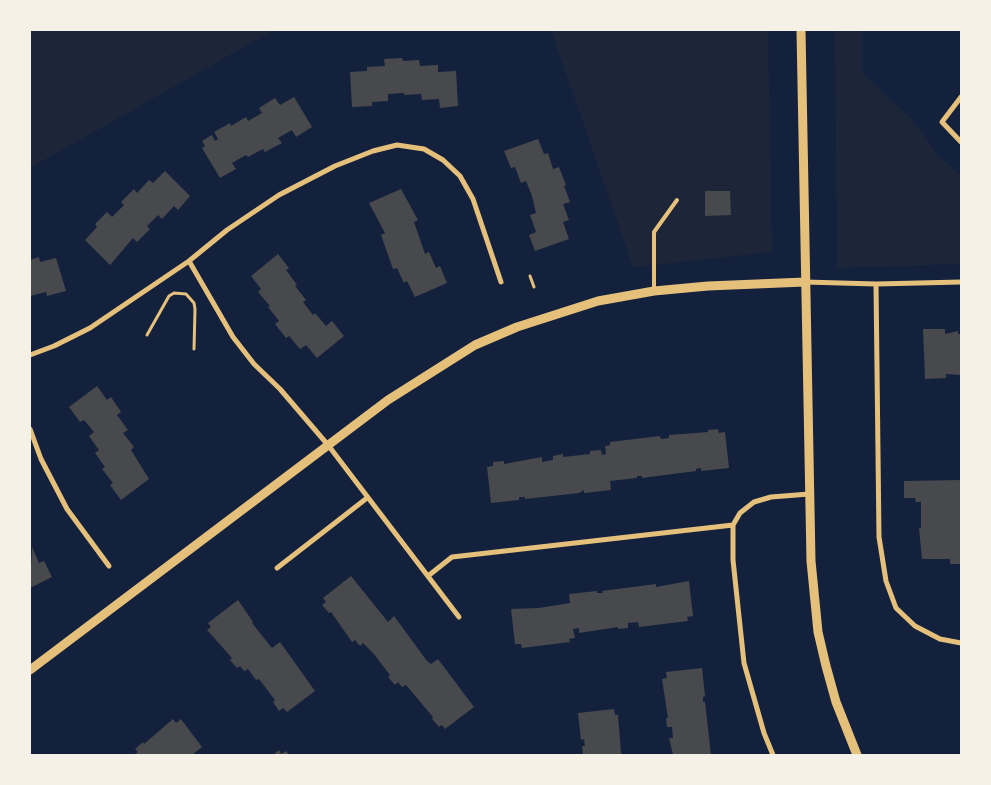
<!DOCTYPE html>
<html>
<head>
<meta charset="utf-8">
<style>
	body { margin:0 }
	#map { position:relative; width:991px; height:785px; overflow:hidden; background:#14213d; font-family:"DM Sans",sans-serif }
	canvas { display:block }
	.frame { position:absolute; inset:0; border:31px solid #f6f1e7; pointer-events:none }
</style>
</head>
<body>
<div id="map">
<canvas width="991" height="785"></canvas>
<div class="frame"></div>
</div>
<script>
const g = document.querySelector('canvas').getContext('2d');
g.lineJoin = 'round';
function fill(path, color) { g.fillStyle = color; g.fill(path, 'evenodd'); }
const shape = rows => new Path2D(rows.map(r => 'M' + r).join(''));
function strokePath(path, color, width, dash) { g.strokeStyle = color; g.lineWidth = width; g.lineCap = dash ? 'butt' : 'round'; g.setLineDash(dash || []); g.stroke(path); }
fill(shape([
	[30,30,274,30,30,168],
	[551,30,768,30,772,252,633,267],
	[835,30,862,30,862,71,914,122,936,153,961,176,961,264,837,268]
]), '#1d2539');
fill(shape([
	[402,58,403,61,419,60,420,66,438,65,438,72,456,71,458,106,440,108,439,99,422,100,421,94,404,95,404,93,388,94,388,101,372,102,372,106,352,107,350,72,367,71,367,67,385,66,384,59],
	[294,97,312,127,296,137,292,130,278,138,282,143,265,152,263,149,248,157,246,155,232,163,236,169,220,178,202,148,205,146,202,141,212,135,215,141,218,139,214,132,230,123,231,126,246,117,248,121,262,113,259,108,275,98,280,105],
	[538,139,544,154,548,153,553,169,559,167,566,185,564,186,570,202,563,204,569,220,563,222,569,239,535,251,529,235,536,232,530,215,536,213,532,196,526,181,521,183,515,167,511,168,504,151],
	[165,171,190,196,178,210,174,206,162,219,158,215,147,226,150,229,137,242,133,238,110,265,85,240,97,227,95,224,107,212,112,217,124,205,121,202,134,189,137,193,149,180,153,183],
	[401,189,418,220,414,222,425,254,429,252,436,268,440,266,447,283,415,297,407,281,404,283,397,268,393,269,381,235,385,233,369,203],
	[705,191,730,191,731,215,705,216],
	[278,254,289,268,286,270,297,285,295,286,306,300,303,302,313,315,315,313,326,326,332,321,344,336,317,358,306,345,300,349,289,336,286,338,275,324,279,321,268,307,270,306,258,292,261,289,251,276],
	[39,257,40,262,56,258,66,291,47,296,46,292,30,296,30,260],
	[923,329,945,329,945,334,958,331,958,334,961,334,961,375,946,374,946,378,925,379],
	[97,386,107,400,111,397,121,412,117,415,128,430,123,433,134,447,131,450,149,479,121,500,110,485,113,483,102,469,105,467,95,453,99,450,89,436,94,432,84,420,80,422,69,407],
	[718,429,719,433,725,432,729,468,701,471,701,468,696,469,696,471,642,478,642,476,637,476,637,478,610,481,611,490,584,493,584,490,579,493,525,499,525,497,519,497,519,500,491,503,487,467,493,466,493,462,504,461,504,464,542,457,542,462,553,460,553,456,563,454,563,457,590,454,590,451,601,450,602,455,606,454,605,446,610,445,610,442,660,436,661,439,669,438,669,435,708,432,708,430],
	[961,480,961,564,950,564,950,559,922,559,919,528,921,528,921,502,916,502,915,498,904,498,904,481],
	[32,547,39,563,44,561,52,577,30,588],
	[351,576,388,622,394,616,427,661,431,664,438,659,474,707,445,729,442,725,439,727,432,719,433,717,406,685,402,687,398,682,395,685,388,677,390,675,373,653,363,643,360,646,355,640,352,642,331,612,329,613,322,605,326,602,323,598],
	[689,581,693,616,687,617,688,621,639,627,638,622,628,623,628,628,618,629,618,627,579,633,579,628,573,629,575,638,569,639,570,642,522,648,521,644,515,644,511,609,539,608,570,603,569,594,597,591,597,593,603,593,602,591,656,584,656,587],
	[238,600,253,622,252,623,272,648,280,642,315,691,287,712,283,708,279,711,273,702,275,700,259,679,256,680,248,669,244,671,240,666,237,668,230,660,232,658,207,630,211,627,208,623],
	[702,668,705,696,703,697,703,702,705,702,711,755,673,755,669,738,673,738,672,727,667,727,666,718,668,718,662,679,667,678,666,672],
	[614,709,615,715,618,715,621,753,623,755,583,755,582,746,585,746,584,739,581,740,578,713],
	[173,719,176,723,181,719,202,747,192,755,134,755,138,752,135,749,143,742,144,744],
	[279,750,281,754,286,751,289,755,273,755]
]), '#48494c');
strokePath(shape([
	[530,276,534,287],
	[147,335,169,296,174,293,186,294,194,303,195,309,194,349]
]), '#e5c07b', 3);
strokePath(shape([
	[654,291,654,232,677,200]
]), '#e5c07b', 4);
strokePath(shape([
	[961,97,942,122,961,142],
	[189,261,233,337,254,364,280,389,328,445,459,617],
	[805,282,876,284,961,282],
	[876,284,879,537,886,581,896,608,915,626,940,639,961,643],
	[30,355,54,346,90,328,189,261,227,230,279,195,335,166,373,151,397,145,424,149,443,160,460,176,473,199,501,282],
	[30,429,41,459,67,509,109,566],
	[277,568,367,498],
	[428,576,452,557,733,525],
	[773,755,764,733,744,663,733,560,733,525,740,513,754,502,771,497,809,494]
]), '#e5c07b', 5);
strokePath(shape([
	[801,30,811,561,818,632,826,666,836,702,857,755],
	[30,670,388,400,475,345,517,327,598,301,654,291,708,286,805,282]
]), '#e5c07b', 9);
</script>
</body>
</html>
